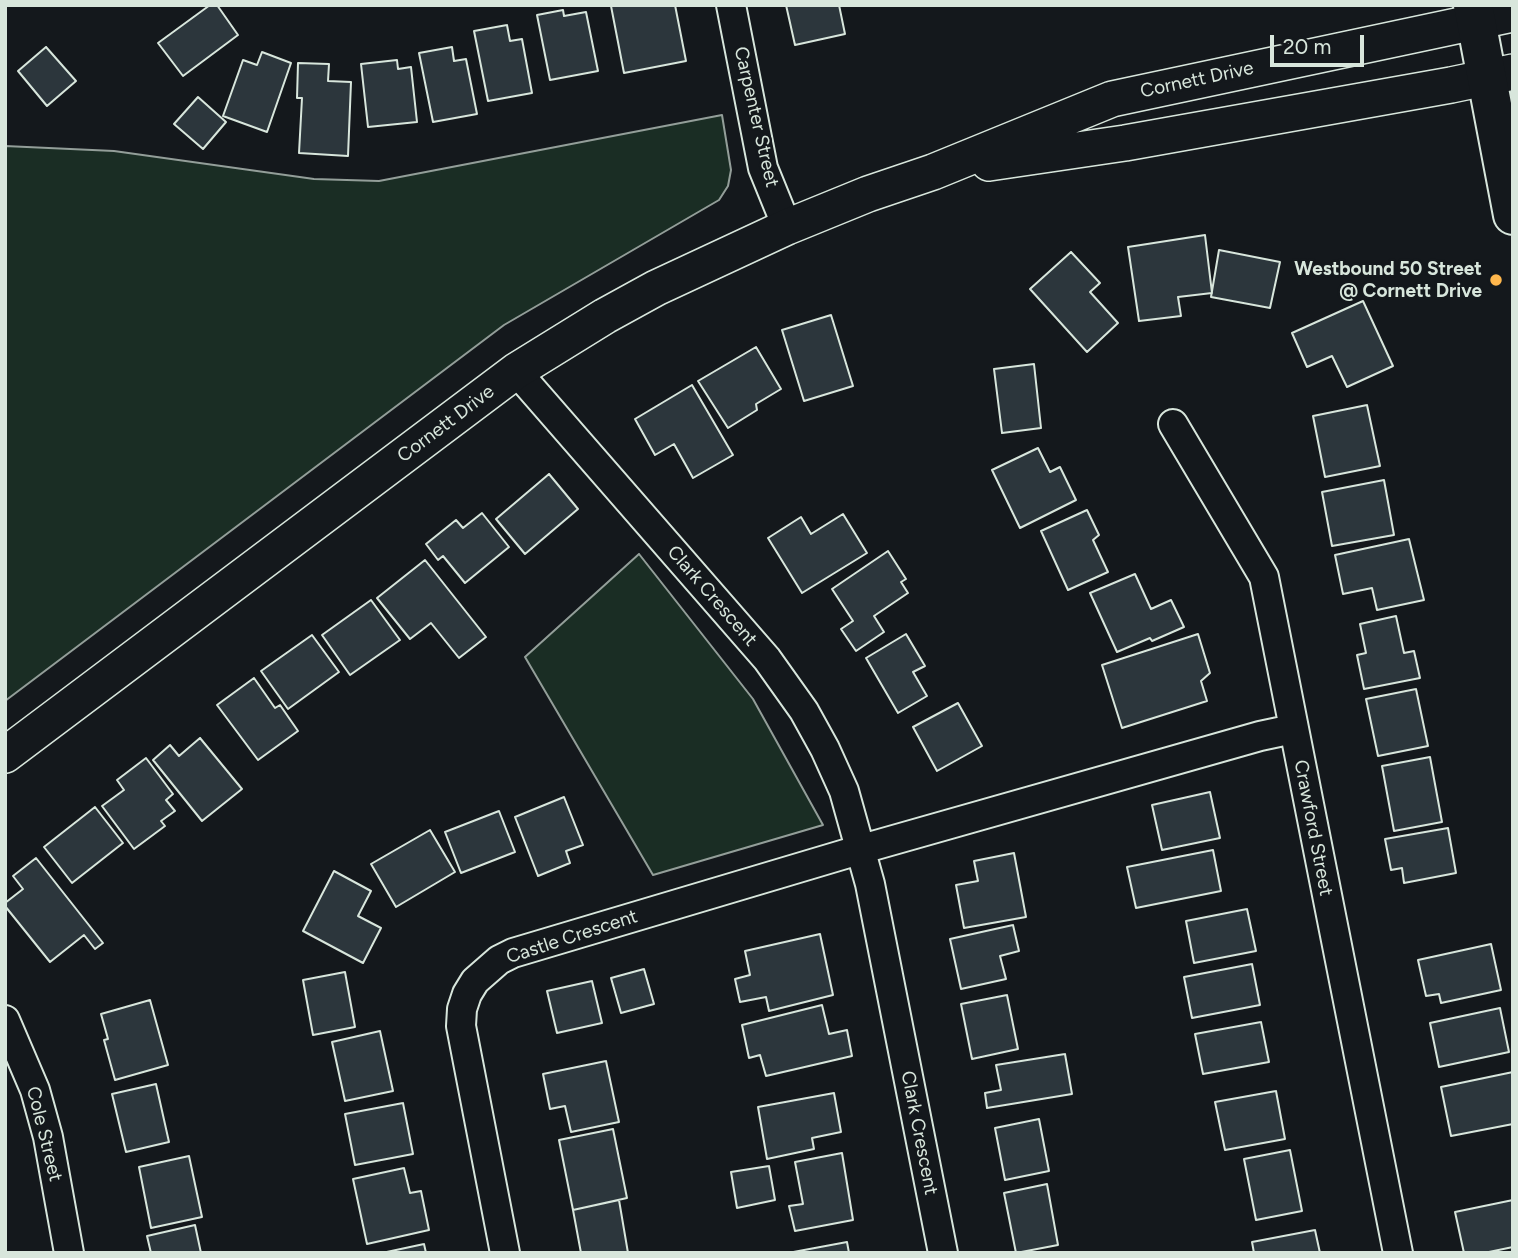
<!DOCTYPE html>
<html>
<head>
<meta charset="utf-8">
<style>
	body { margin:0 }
	#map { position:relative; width:1518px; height:1258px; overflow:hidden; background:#14181c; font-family:Figtree,sans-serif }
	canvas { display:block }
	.frame { position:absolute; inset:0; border:7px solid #d8e6dc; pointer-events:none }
	.scale { position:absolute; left:1270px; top:35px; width:94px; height:32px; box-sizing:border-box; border:4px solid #d8e6dc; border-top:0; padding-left:9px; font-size:21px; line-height:24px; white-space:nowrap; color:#d8e6dc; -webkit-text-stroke:5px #14181c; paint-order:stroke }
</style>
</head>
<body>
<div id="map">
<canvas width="1518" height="1258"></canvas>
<div class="frame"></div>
<div class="scale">20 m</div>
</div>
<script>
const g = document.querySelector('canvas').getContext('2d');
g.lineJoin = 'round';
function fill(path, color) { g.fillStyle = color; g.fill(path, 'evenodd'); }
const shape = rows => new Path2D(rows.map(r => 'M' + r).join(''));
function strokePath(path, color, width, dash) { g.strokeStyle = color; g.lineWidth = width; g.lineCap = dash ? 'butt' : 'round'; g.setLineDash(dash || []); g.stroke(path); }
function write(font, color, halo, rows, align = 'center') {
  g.font = font + ' Figtree,sans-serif'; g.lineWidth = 5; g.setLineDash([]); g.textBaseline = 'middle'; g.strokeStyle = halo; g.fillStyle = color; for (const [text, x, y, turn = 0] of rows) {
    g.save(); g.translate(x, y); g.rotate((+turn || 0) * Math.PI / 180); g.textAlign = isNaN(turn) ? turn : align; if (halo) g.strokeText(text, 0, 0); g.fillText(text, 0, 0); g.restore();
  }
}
const green = shape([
	[722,115,731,170,728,186,719,200,504,325,5,701,5,146,114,151,314,179,379,181,722,115],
	[639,554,753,699,823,825,653,875,525,657,639,554]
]);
fill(green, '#1a2d24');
strokePath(green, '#939e99', 2);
const building = shape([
	[210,5,217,5,238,35,183,76,158,43,210,5],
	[646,5,675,5,686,61,624,73,611,6,646,5],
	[786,5,839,5,845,34,795,45,786,5],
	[563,10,564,16,586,12,598,71,550,80,537,15,563,10],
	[507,25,510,41,522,39,532,93,488,101,474,31,507,25],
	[46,47,76,81,47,106,18,71,46,47],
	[452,47,454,61,466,59,477,114,433,122,419,53,452,47],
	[262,52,291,63,267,132,223,116,243,60,257,65,262,52],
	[397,60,398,69,411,67,417,122,368,127,361,64,397,60],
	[298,63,329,64,328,81,351,82,348,156,299,153,302,98,297,98,298,63],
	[198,97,226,122,203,149,174,124,198,97],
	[1205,235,1212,293,1178,297,1181,316,1139,321,1128,247,1205,235],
	[1219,250,1280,262,1270,308,1211,297,1219,250],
	[1071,252,1100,283,1090,292,1118,323,1087,352,1030,289,1071,252],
	[1363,301,1393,366,1347,387,1332,356,1307,367,1292,333,1363,301],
	[831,315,853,386,804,401,782,330,831,315],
	[756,347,781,389,756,404,757,410,728,428,698,381,756,347],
	[1034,364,1041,428,1002,433,994,369,1034,364],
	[692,385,733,455,693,478,674,444,655,455,635,419,692,385],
	[1367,405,1380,466,1325,477,1313,416,1367,405],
	[1038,448,1050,472,1060,467,1076,500,1020,528,992,470,1038,448],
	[549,474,578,509,525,554,496,519,549,474],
	[1384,480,1394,535,1332,546,1322,492,1384,480],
	[1087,510,1099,535,1093,540,1108,572,1068,590,1041,531,1087,510],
	[482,513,509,547,465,583,443,556,438,560,426,544,456,520,463,528,482,513],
	[843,514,867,553,802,593,768,538,801,517,811,534,843,514],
	[1409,539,1424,600,1377,610,1372,588,1343,594,1335,555,1409,539],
	[888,551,906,579,901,582,908,593,874,616,884,632,856,651,841,629,853,621,832,589,888,551],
	[425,560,486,637,459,658,431,623,410,639,377,598,425,560],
	[1135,574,1151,609,1171,600,1184,627,1152,641,1150,638,1117,652,1090,593,1135,574],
	[371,600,400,640,350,675,322,635,371,600],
	[1396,616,1404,653,1414,651,1420,678,1364,689,1357,655,1366,653,1360,624,1396,616],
	[906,634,925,666,913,672,927,696,898,713,866,658,906,634],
	[1198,634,1210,673,1201,681,1207,701,1122,728,1102,665,1198,634],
	[312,635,339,672,288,709,261,671,312,635],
	[254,678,275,708,280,705,298,731,258,760,217,705,254,678],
	[1416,689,1428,746,1378,756,1366,699,1416,689],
	[958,703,982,746,937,771,913,727,958,703],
	[200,738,242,789,202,821,153,760,170,745,179,756,200,738],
	[1430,757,1442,822,1394,831,1382,766,1430,757],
	[146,758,173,794,166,800,175,811,161,821,165,826,134,849,102,806,124,790,117,780,146,758],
	[1210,792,1220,838,1162,850,1152,805,1210,792],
	[564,797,583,845,566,851,570,863,538,876,515,817,564,797],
	[95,807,123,843,72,883,44,847,95,807],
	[499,811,515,852,461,873,445,832,499,811],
	[1448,828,1456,873,1404,883,1402,868,1391,870,1385,839,1448,828],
	[430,830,455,872,396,907,371,864,430,830],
	[1213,850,1221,891,1136,908,1127,867,1213,850],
	[1014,853,1026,917,964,928,956,885,978,881,974,861,1014,853],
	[36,858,103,943,95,949,84,935,50,962,5,906,5,903,23,889,13,876,36,858],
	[334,871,371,891,358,916,381,928,363,963,303,931,334,871],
	[1247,909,1256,951,1194,963,1186,921,1247,909],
	[1013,925,1019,951,1000,956,1006,979,961,989,950,939,1013,925],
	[820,934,833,995,769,1011,766,997,740,1002,735,979,750,975,745,951,820,934],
	[1491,944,1501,990,1441,1003,1439,994,1426,996,1418,960,1491,944],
	[1252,964,1260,1005,1192,1018,1184,977,1252,964],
	[644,969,654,1004,621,1013,611,978,644,969],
	[345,972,355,1027,313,1035,303,980,345,972],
	[592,981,602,1023,557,1033,547,991,592,981],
	[1007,995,1018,1049,972,1059,961,1004,1007,995],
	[150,1000,168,1065,115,1080,104,1040,108,1039,101,1014,150,1000],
	[822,1005,829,1034,847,1030,852,1056,766,1076,760,1055,749,1058,742,1025,822,1005],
	[1500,1008,1509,1052,1439,1067,1430,1023,1500,1008],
	[1261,1022,1269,1062,1203,1074,1195,1034,1261,1022],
	[380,1031,393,1091,345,1101,332,1042,380,1031],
	[1065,1054,1072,1094,987,1108,985,1093,1001,1090,996,1065,1065,1054],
	[606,1061,619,1122,571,1132,565,1106,550,1109,543,1074,606,1061],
	[1513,1072,1513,1124,1451,1136,1441,1087,1513,1072],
	[156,1084,169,1142,126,1152,112,1094,156,1084],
	[1276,1091,1285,1139,1225,1150,1215,1102,1276,1091],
	[834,1093,841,1132,812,1138,814,1149,767,1159,758,1107,834,1093],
	[403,1103,413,1154,355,1165,345,1114,403,1103],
	[1039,1119,1049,1171,1005,1180,995,1128,1039,1119],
	[613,1129,627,1198,573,1210,559,1140,613,1129],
	[1290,1150,1302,1211,1256,1220,1244,1159,1290,1150],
	[842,1153,853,1220,795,1231,789,1206,803,1204,795,1162,842,1153],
	[189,1156,202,1217,151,1228,139,1167,189,1156],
	[769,1166,775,1200,737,1208,731,1172,769,1166],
	[404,1168,410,1193,421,1191,429,1230,367,1244,353,1179,404,1168],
	[1047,1184,1058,1245,1016,1253,1004,1193,1047,1184],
	[619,1200,628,1253,581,1253,573,1210,619,1200],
	[1513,1200,1513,1247,1484,1253,1464,1253,1455,1212,1513,1200],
	[195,1225,201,1253,151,1253,147,1236,195,1225],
	[1315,1230,1320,1253,1254,1253,1252,1242,1315,1230],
	[847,1242,849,1253,788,1253,847,1242],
	[424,1244,426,1253,382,1253,424,1244]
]);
fill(building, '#2c363c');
strokePath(building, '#d8e6dc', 2);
const minor = shape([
	[731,5,763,168,787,227],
	[516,371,767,659,804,711,825,749,844,791,870,884,943,1253],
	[1173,424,1264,577,1398,1253],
	[5,1020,35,1090,48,1137,69,1253],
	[505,1253,461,1026,462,1009,467,994,475,981,499,960,513,953,862,849,1260,736,1293,729]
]);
const tertiary = shape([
	[989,163,1125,143,1451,85,1513,72],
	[5,755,516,371,605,316,656,288,787,227,868,194,933,172,1112,99,1513,14]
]);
const secondary = shape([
	[1473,5,1513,215]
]);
strokePath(minor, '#d8e6dc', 32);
strokePath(tertiary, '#d8e6dc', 38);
strokePath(secondary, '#d8e6dc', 42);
strokePath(minor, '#14181c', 28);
strokePath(tertiary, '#14181c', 35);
strokePath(secondary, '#14181c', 38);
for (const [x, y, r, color] of [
	[1496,280,7,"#ffb74d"]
]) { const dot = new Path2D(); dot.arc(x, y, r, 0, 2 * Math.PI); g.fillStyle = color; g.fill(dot); strokePath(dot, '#14181c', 2.5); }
write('19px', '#d8e6dc', '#14181c', [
	["Cornett Drive",1197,80,-12],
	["Carpenter Street",756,117,77],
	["Cornett Drive",446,424,-37],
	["Clark Crescent",712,596,49],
	["Crawford Street",1313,828,79],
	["Castle Crescent",572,937,-18],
	["Clark Crescent",919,1133,79],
	["Cole Street",44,1134,76]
]);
write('bold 19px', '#d8e6dc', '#14181c', [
	["Westbound 50 Street",1482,269],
	["@ Cornett Drive",1482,291]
], 'right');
</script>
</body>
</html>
